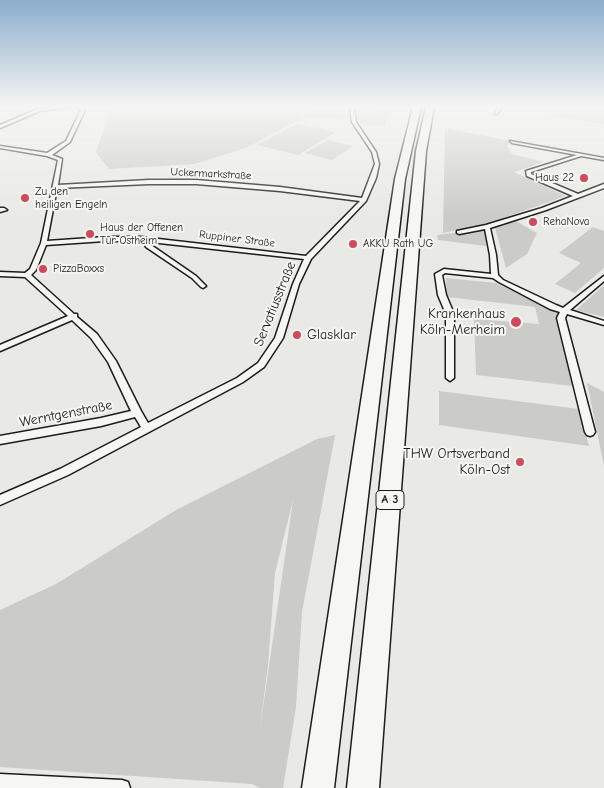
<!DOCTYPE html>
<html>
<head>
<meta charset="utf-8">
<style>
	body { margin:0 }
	canvas { display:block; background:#e9e9e5 }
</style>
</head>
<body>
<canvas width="604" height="788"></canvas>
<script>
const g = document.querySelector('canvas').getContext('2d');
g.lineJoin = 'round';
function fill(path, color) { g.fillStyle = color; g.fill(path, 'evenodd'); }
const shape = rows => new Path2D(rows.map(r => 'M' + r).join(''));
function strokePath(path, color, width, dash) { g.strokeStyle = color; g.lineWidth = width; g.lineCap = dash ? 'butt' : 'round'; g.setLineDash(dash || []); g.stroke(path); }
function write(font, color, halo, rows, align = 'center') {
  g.font = font + ' "Comic Neue",sans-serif'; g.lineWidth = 4; g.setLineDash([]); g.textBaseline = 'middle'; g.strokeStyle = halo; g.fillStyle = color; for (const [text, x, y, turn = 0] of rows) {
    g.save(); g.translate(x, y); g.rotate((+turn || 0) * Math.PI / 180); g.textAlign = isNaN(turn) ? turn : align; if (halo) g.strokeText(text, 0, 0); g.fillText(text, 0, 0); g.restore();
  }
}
fill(shape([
	[112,107,312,107,348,114,349,119,303,118,248,147,195,164,109,169,96,152],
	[356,108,356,107,390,108,384,126,360,124],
	[604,112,604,124,548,115,562,113],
	[297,124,336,132,298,155,257,145],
	[445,128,511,141,507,146,512,154,544,162,514,172,566,196,486,224,443,233],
	[328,140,353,146,332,160,305,153],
	[516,221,537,233,527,254,506,268,495,228],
	[593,227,604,231,604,268,575,293,555,284,581,263,559,253],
	[485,229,486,246,438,240,437,235],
	[446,278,496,283,558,313,573,386,476,375,474,319,539,324,535,307,447,297],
	[604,285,604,317,576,310],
	[587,383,604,392,604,466],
	[439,391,579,409,589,446,439,425],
	[335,435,302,612,296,707,283,788,260,788,252,784,0,767,0,610,56,584,176,510,317,439],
	[293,500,293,501,259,735,268,665,275,573]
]), '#cbcbc7');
const minor = shape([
	[55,107,70,107,40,111,0,128,0,125,38,109,55,107],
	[77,107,82,107,85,110,70,142,52,155,62,159,58,185,149,180,196,180,280,187,362,198,375,164,372,152,352,122,350,107,354,107,356,122,376,152,379,164,376,178,366,201,311,259,299,284,283,338,264,367,243,382,68,475,0,505,0,495,60,469,141,427,135,417,101,426,0,444,0,436,101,418,131,411,108,362,91,338,72,320,0,351,0,345,68,316,25,277,0,276,0,272,25,273,30,269,41,243,58,160,47,156,0,148,0,146,47,153,66,141,81,110,77,107],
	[149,184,196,184,280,191,360,201,306,256,141,237,105,237,47,241,57,188,149,184],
	[105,241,144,241,146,247,192,278,201,287,203,288,206,286,196,276,151,245,150,242,304,259,293,284,275,338,258,363,237,378,148,423,141,411,116,361,97,334,77,317,77,314,74,314,31,275,36,270,46,245,105,241],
	[498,107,502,107,497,114,495,114,498,107],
	[510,141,604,158,604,160,581,156,531,172,531,174,578,194,604,184,604,188,546,210,490,228,496,255,498,275,503,280,556,305,563,308,604,276,604,281,570,310,604,321,604,325,567,314,565,318,595,432,593,435,590,436,587,435,585,432,557,318,560,312,550,309,499,282,493,278,445,273,442,275,446,295,454,314,454,378,450,381,446,378,446,314,438,295,435,274,444,269,491,274,490,255,485,229,459,234,457,233,457,231,486,225,542,208,573,196,527,176,526,171,577,155,512,143,510,141],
	[0,208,4,208,7,210,0,212,0,208],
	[0,774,122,780,128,782,130,788,0,788,0,774]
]);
const motorway = shape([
	[413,107,421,107,405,179,334,788,302,788,395,179,413,107],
	[426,107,434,107,426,151,379,788,347,788,416,151,426,107]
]);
strokePath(minor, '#1c1c1c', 3);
strokePath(motorway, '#1c1c1c', 3);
fill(minor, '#f6f6f2');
fill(motorway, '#f6f6f2');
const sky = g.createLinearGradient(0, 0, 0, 217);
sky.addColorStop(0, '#8cadcc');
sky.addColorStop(0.49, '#f5f5f3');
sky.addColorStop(1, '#f5f5f300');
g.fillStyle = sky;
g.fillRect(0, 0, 604, 217);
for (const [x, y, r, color] of [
	[584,178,5,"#d1495b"],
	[25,198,5,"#d1495b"],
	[533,222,5,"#d1495b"],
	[90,234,5,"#d1495b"],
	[353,244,5,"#d1495b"],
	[43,269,5,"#d1495b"],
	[516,322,6,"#d1495b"],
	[297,335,5,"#d1495b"],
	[520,462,5,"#d1495b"]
]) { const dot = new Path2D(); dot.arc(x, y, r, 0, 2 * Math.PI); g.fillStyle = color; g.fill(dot); strokePath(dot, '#f6f6f2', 2); }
write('11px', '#1c1c1c', '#f6f6f2', [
	["Uckermarkstraße",211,174,3],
	["Ruppiner Straße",237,239,7]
]);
write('11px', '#1c1c1c', '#f6f6f2', [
	["Haus 22",574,178,"right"],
	["Zu den",35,192],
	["heiligen Engeln",35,205],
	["RehaNova",543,222],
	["Haus der Offenen",100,228],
	["Tür Ostheim",100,241],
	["AKKU Rath UG",363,244],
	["PizzaBoxxs",53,269]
], 'left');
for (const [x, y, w] of [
	[390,500,28]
]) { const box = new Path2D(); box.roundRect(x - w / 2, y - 9.5, w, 19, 4); g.fillStyle = '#f6f6f2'; g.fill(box); strokePath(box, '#1c1c1c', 1); }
write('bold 12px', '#1c1c1c', null, [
	["A 3",390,500]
]);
write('14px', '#1c1c1c', '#f6f6f2', [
	["Servatiusstraße",275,304,-68],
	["Werntgenstraße",66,414,-11]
]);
write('14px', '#1c1c1c', '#f6f6f2', [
	["Krankenhaus",505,314],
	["Köln-Merheim",505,330],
	["Glasklar",307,335,"left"],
	["THW Ortsverband",510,454],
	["Köln-Ost",510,470]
], 'right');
</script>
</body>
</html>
